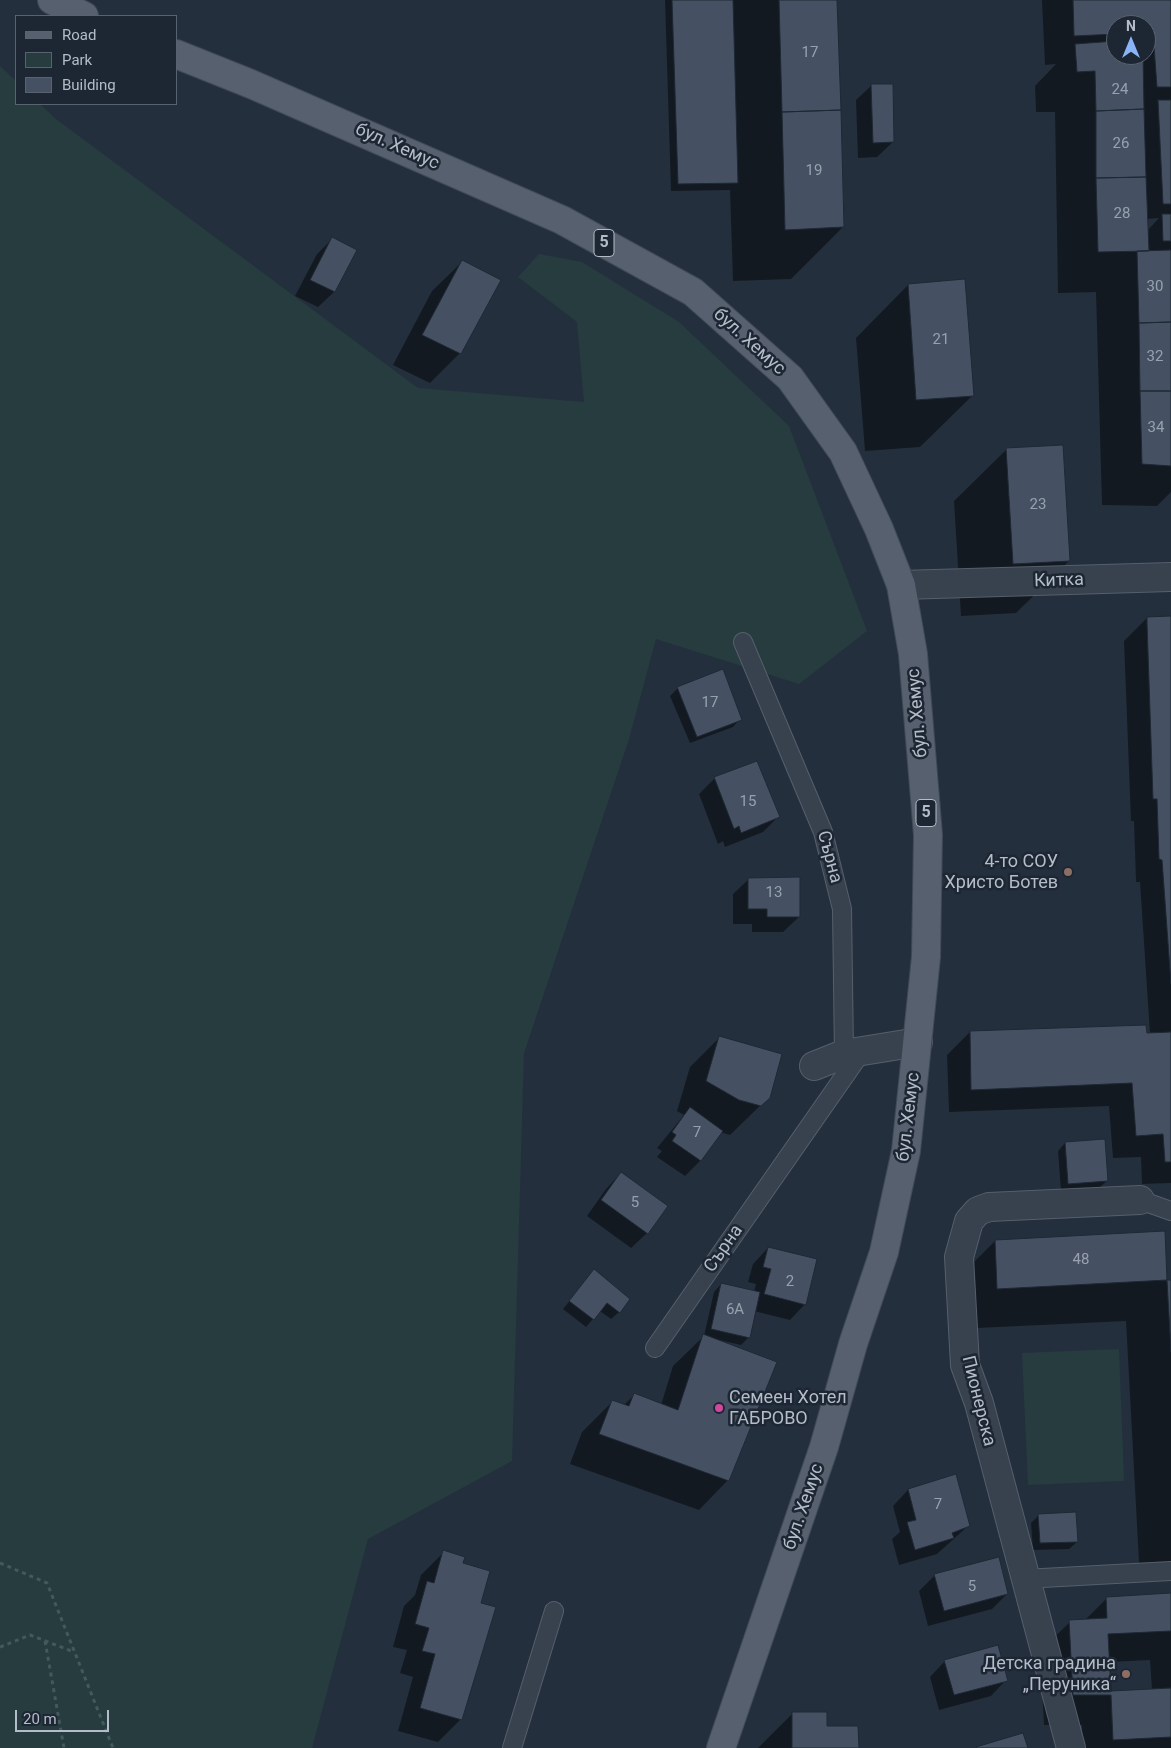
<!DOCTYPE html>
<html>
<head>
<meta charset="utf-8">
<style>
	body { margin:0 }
	#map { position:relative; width:1171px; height:1748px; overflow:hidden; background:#242f3e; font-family:Roboto,sans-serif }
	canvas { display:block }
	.legend { position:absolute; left:15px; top:15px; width:162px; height:90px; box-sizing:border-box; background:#1d2633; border:1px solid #59626f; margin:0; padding:6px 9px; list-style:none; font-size:15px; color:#b4bcc9 }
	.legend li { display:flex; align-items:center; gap:10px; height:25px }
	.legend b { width:25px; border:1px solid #59626f }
	.north { position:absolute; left:1106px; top:15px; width:50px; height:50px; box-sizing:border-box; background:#1d2633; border:1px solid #59626f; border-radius:50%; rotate:0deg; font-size:14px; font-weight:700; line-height:20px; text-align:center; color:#b4bcc9 }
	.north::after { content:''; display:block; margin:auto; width:18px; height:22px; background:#8ab4f8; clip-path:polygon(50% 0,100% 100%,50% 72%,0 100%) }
	.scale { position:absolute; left:15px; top:1710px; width:94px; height:22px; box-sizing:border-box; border:2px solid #b4bcc9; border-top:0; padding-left:6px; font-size:15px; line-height:18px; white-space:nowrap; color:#b4bcc9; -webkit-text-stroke:4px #1d2633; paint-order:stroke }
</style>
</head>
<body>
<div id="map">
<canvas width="1171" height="1748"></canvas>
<ul class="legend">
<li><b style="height:6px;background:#56606e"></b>Road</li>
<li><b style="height:14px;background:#263c3f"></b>Park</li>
<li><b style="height:14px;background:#455162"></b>Building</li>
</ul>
<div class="north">N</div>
<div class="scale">20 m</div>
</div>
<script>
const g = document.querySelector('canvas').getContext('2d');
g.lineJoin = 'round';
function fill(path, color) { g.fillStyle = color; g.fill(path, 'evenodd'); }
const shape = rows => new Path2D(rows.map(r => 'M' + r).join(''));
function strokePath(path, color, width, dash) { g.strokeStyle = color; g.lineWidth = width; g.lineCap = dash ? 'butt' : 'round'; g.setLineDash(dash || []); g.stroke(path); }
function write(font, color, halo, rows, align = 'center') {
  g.font = font + ' Roboto,sans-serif'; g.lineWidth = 5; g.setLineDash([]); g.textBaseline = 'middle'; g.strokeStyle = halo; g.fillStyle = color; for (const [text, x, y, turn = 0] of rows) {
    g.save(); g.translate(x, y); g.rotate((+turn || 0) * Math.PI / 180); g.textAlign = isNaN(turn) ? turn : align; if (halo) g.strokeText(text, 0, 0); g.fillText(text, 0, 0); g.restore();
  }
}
fill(shape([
	[0,66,16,81,16,104,40,104,56,119,418,388,584,402,577,322,518,277,539,254,582,262,679,322,789,426,867,631,799,684,656,639,629,739,524,1053,512,1461,368,1539,312,1748,0,1748],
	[1119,1349,1124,1481,1028,1485,1022,1353]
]), '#263c3f');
fill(shape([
	[665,0,836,0,843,227,791,279,733,281,730,190,671,191],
	[1042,0,1171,0,1171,492,1157,506,1102,505,1096,292,1058,293,1055,112,1036,112,1035,86,1056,64,1045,65],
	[1116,25,1146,25,1146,55,1116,55],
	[1159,218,1147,231,1146,219],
	[872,85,893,142,877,157,858,158,856,100],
	[332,239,355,250,334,292,318,307,295,296,317,254],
	[462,262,460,353,430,383,393,365,432,291],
	[908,285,973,395,920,447,865,451,856,338],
	[1007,449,1069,561,1016,613,961,616,954,501],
	[1171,617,1171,1183,1142,1184,1141,1157,1113,1158,1109,1106,949,1112,947,1055,970,1032,1150,1034,1140,882,1136,882,1134,821,1131,821,1124,641,1147,618],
	[678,688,740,719,733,727,690,743,670,696],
	[757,762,778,817,763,832,725,847,723,841,718,844,699,794,714,779],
	[749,879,799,917,783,932,752,932,752,924,733,924,733,894],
	[719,1038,769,1097,730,1135,720,1132,700,1161,685,1176,657,1157,662,1151,657,1148,684,1115,677,1111,690,1067],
	[1065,1143,1107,1181,1099,1188,1061,1191,1058,1151],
	[621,1173,647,1233,631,1248,587,1216,606,1189],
	[1164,1233,1166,1282,1171,1281,1171,1579,1140,1581,1126,1321,956,1329,954,1282,995,1241],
	[768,1248,805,1304,790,1320,754,1311,749,1337,741,1345,715,1339,728,1480,699,1510,570,1464,582,1432,612,1402,623,1406,635,1394,661,1405,673,1366,704,1336,714,1292,721,1284,754,1292,756,1284,748,1282,753,1264],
	[594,1271,619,1312,611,1319,600,1311,586,1327,563,1309],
	[955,1476,968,1526,937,1554,899,1565,892,1539,900,1532,893,1506,908,1490],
	[1039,1515,1077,1542,1069,1549,1033,1550,1031,1523],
	[444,1552,462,1564,461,1719,438,1742,398,1731,413,1677,400,1673,407,1650,393,1647,404,1606,415,1595,421,1575],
	[998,1559,1007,1594,992,1609,928,1626,919,1591,934,1576],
	[1171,1594,1171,1748,1083,1748,1082,1725,1044,1725,1040,1651,1070,1622,1084,1621,1107,1598],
	[1150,1660,1152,1690,1109,1692,1108,1662],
	[945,1661,1006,1680,991,1696,939,1710,930,1677],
	[793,1713,826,1727,857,1748,758,1748]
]), '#0007');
const building = shape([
	[672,0,733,0,738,183,678,184,672,0],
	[779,0,837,0,841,110,782,112,779,0],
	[1073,0,1171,0,1171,87,1157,87,1153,32,1146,32,1146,25,1116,25,1116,34,1074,36,1073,0],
	[1116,41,1116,55,1143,55,1144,109,1096,111,1095,71,1077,72,1075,44,1116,41],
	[871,84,893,84,894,142,873,143,871,84],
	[1158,100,1171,100,1171,204,1163,204,1158,100],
	[1144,109,1146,177,1096,178,1096,111,1144,109],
	[841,110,844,227,785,230,782,112,841,110],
	[1146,177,1149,251,1098,252,1096,178,1146,177],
	[1162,214,1171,214,1171,241,1163,241,1162,214],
	[332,237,357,250,335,292,310,280,332,237],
	[1171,250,1171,322,1139,323,1137,251,1171,250],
	[462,260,501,280,461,354,422,335,462,260],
	[965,279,974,396,916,400,908,284,965,279],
	[1171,322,1171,391,1140,391,1139,323,1171,322],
	[1140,391,1171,391,1171,466,1142,464,1140,391],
	[1063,445,1070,561,1013,564,1006,448,1063,445],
	[1171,616,1171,984,1162,860,1159,859,1157,799,1153,799,1147,623,1147,617,1171,616],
	[723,669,742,720,697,737,677,687,723,669],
	[757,761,780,817,741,833,739,826,734,829,714,777,757,761],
	[800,877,800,917,767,917,767,909,748,909,748,878,800,877],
	[1146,1025,1147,1033,1171,1032,1171,1162,1165,1162,1163,1134,1136,1136,1132,1083,971,1090,970,1031,1146,1025],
	[719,1036,782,1054,770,1098,761,1106,739,1100,706,1081,719,1036],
	[690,1107,723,1131,701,1161,672,1141,676,1135,672,1132,690,1107],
	[1105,1139,1108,1181,1068,1184,1065,1142,1105,1139],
	[621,1172,668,1206,648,1234,601,1200,621,1172],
	[1165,1231,1167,1280,997,1289,995,1240,1165,1231],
	[768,1247,817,1259,806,1305,764,1294,771,1269,763,1267,768,1247],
	[594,1269,630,1299,620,1313,607,1303,594,1320,569,1301,594,1269],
	[1167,1280,1171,1280,1171,1352,1167,1280],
	[721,1283,760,1292,750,1338,711,1329,721,1283],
	[703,1334,777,1362,729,1481,599,1434,612,1400,629,1406,634,1393,678,1410,703,1334],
	[956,1474,970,1526,952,1533,954,1538,915,1550,907,1522,916,1520,908,1489,956,1474],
	[1076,1512,1078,1542,1040,1543,1038,1514,1076,1512],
	[443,1550,465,1557,463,1563,490,1571,481,1603,496,1607,462,1720,420,1708,435,1654,422,1651,429,1628,415,1624,427,1581,434,1583,443,1550],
	[999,1557,1008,1594,944,1611,934,1574,999,1557],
	[1171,1593,1171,1631,1108,1634,1111,1691,1171,1688,1171,1737,1113,1740,1111,1695,1073,1695,1069,1620,1107,1618,1106,1597,1171,1593],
	[998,1645,1008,1681,954,1695,944,1660,998,1645],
	[792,1712,827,1712,827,1726,858,1726,859,1748,792,1748,792,1712],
	[1023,1733,1028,1748,977,1748,976,1747,1023,1733]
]);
fill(building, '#455162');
strokePath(building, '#1f2835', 1);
const service = shape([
	[743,642,823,832,842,909,844,1054],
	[1140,1200,1171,1211],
	[655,1348,862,1051],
	[1024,1579,1171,1571],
	[512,1748,554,1611]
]);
const minor = shape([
	[901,585,1171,577],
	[814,1066,844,1054,918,1042],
	[1071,1748,979,1403,965,1365,959,1257,969,1221,978,1211,989,1207,1140,1200]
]);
const primary = shape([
	[52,0,84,16],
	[176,54,251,84,562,220,693,292,790,378,843,452,879,529,901,585,913,654,928,835,926,957,906,1151,884,1252,853,1344,824,1447,721,1748]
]);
strokePath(service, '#565f6c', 20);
strokePath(minor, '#565f6c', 30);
strokePath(primary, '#414a57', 30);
strokePath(shape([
	[0,1563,47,1583,113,1748],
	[45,1641,64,1748],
	[0,1647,30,1635,74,1652]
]), '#44595c', 3, [4, 4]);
strokePath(service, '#38414e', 18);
strokePath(minor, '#38414e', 28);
strokePath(primary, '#56606e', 28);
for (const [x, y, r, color] of [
	[1068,872,5,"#8d6e63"],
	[719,1408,5,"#d1479c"],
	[1126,1674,5,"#8d6e63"]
]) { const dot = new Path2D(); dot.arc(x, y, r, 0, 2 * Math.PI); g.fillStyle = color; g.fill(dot); strokePath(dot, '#1d2633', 2); }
write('15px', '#98a1af', null, [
	["17",810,53],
	["24",1120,90],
	["26",1121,144],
	["19",814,171],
	["28",1122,214],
	["30",1155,287],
	["21",941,340],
	["32",1155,357],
	["34",1156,428],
	["23",1038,505],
	["17",710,703],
	["15",748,802],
	["13",774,893],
	["7",697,1133],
	["5",635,1203],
	["48",1081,1260],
	["2",790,1282],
	["6А",735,1310],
	["7",938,1505],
	["5",972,1587]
]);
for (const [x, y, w] of [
	[604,243,20],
	[926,813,20]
]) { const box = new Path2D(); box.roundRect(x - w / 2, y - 13.5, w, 27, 4); g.fillStyle = '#1d2633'; g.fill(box); strokePath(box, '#b4bcc9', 1); }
write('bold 16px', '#b4bcc9', null, [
	["5",604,243],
	["5",926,813]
]);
write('18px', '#b4bcc9', '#1d2633', [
	["бул. Хемус",397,147,24],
	["бул. Хемус",749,342,42],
	["Китка",1059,581,-2],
	["бул. Хемус",918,713,-95],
	["Сърна",829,857,75],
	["бул. Хемус",909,1117,-83],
	["Сърна",724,1249,-55],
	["Пионерска",978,1401,76],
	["бул. Хемус",804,1507,-71]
]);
write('18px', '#b4bcc9', '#1d2633', [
	["4-то СОУ",1058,862],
	["Христо Ботев",1058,883],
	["Семеен Хотел",729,1398,"left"],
	["ГАБРОВО",729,1419,"left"],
	["Детска градина",1116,1664],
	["„Перуника“",1116,1685]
], 'right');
</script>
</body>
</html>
